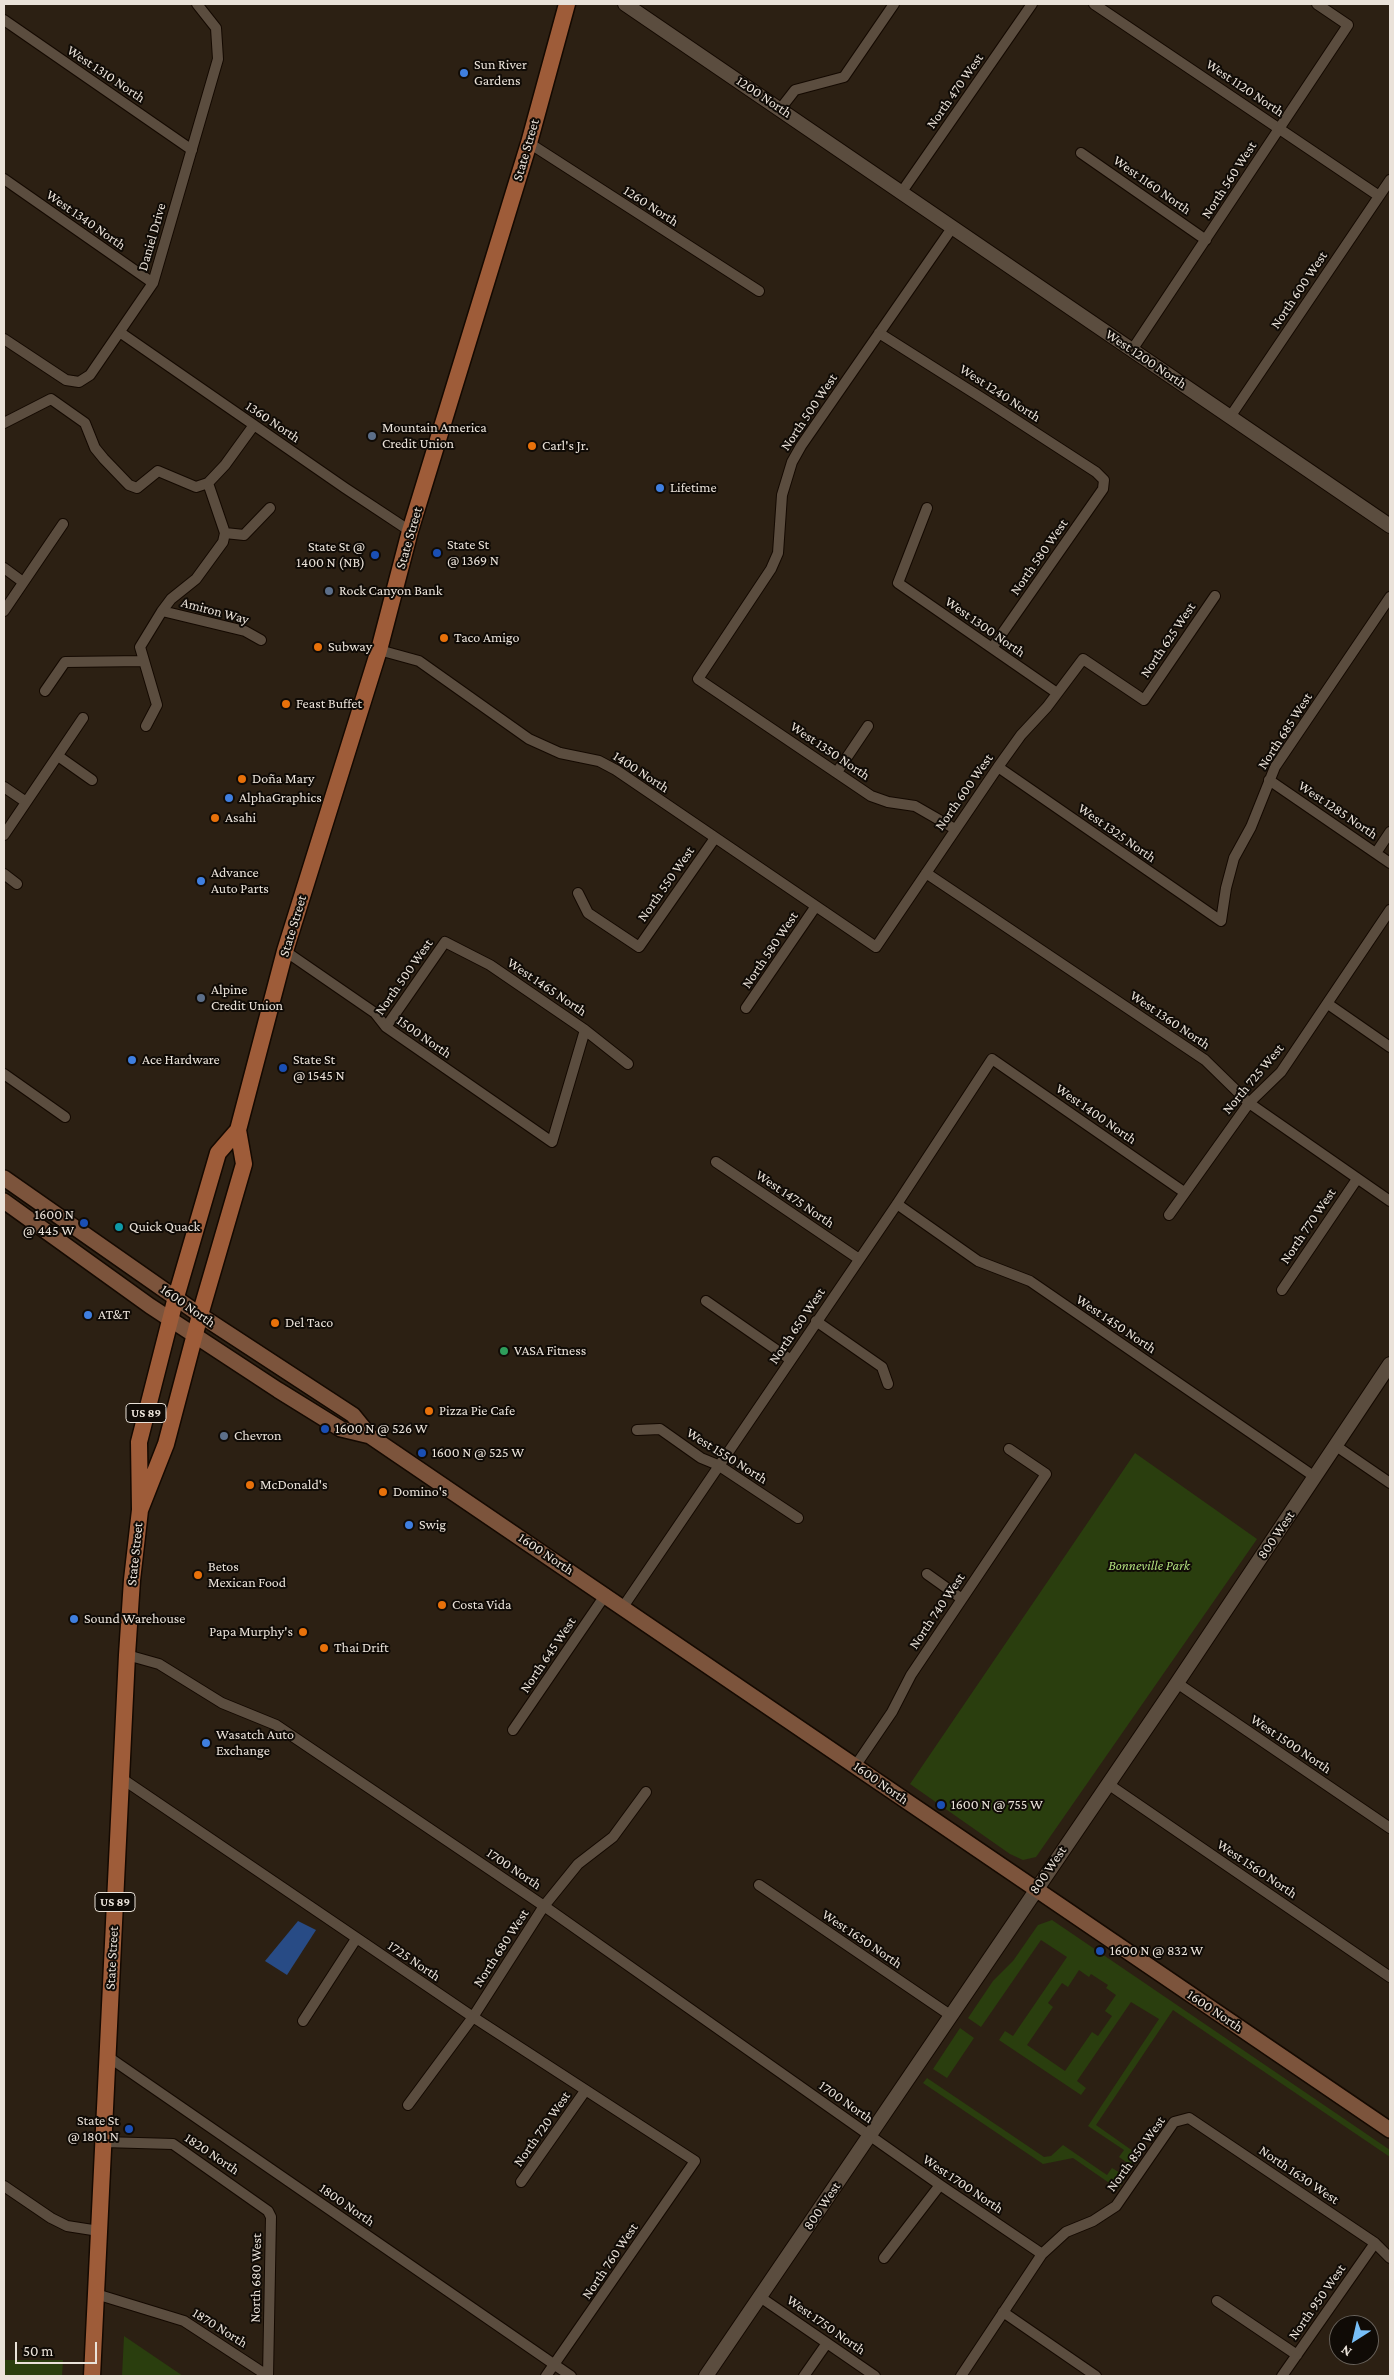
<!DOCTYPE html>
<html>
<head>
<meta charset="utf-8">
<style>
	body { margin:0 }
	#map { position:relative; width:1394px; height:2380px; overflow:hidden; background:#2c2013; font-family:"Crimson Pro",serif }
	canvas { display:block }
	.frame { position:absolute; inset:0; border:5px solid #eae2d9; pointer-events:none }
	.north { position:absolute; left:1329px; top:2315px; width:50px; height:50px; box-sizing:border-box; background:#100b06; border:1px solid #67615a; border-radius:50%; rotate:215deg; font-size:14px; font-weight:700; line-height:20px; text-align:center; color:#eae2d9 }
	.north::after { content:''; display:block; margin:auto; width:18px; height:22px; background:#77bff7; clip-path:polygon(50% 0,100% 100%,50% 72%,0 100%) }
	.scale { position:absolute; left:15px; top:2342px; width:82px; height:22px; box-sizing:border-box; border:2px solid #eae2d9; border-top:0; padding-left:6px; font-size:15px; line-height:18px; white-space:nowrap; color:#eae2d9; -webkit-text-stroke:4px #100b06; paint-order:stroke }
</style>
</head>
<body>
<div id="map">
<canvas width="1394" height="2380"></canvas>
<div class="frame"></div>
<div class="north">N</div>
<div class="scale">50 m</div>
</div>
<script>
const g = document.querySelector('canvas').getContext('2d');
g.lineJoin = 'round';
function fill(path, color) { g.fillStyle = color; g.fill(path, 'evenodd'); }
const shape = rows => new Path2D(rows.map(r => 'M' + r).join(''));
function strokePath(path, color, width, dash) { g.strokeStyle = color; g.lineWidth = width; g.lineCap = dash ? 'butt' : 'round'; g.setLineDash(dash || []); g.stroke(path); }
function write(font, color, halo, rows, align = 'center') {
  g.font = font + ' "Crimson Pro",serif'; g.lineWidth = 4; g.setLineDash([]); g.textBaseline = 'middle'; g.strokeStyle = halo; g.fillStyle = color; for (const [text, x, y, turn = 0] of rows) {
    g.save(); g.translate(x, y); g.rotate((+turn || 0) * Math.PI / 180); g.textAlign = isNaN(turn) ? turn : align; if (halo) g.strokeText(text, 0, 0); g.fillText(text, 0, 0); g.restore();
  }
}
fill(shape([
	[1135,1453,1257,1539,1036,1857,1023,1860,1010,1854,910,1784],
	[1052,1920,1390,2150,1390,2157,1173,2010,1096,2125,1140,2156,1136,2163,1129,2164,1119,2157,1124,2150,1088,2126,1159,2019,1131,2002,1077,2081,1086,2088,1081,2095,999,2040,1005,2031,1013,2036,1067,1957,1041,1940,981,2027,968,2018,993,1981,1013,1961,1038,1925],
	[1079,1970,1089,1977,1091,1974,1108,1985,1106,1988,1116,1995,1105,2011,1112,2016,1098,2036,1092,2032,1065,2071,1027,2045,1053,2007,1048,2003,1062,1983,1068,1987],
	[960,2028,974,2038,947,2078,933,2069],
	[927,2078,1044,2157,1051,2156,1063,2145,1107,2175,1112,2168,1122,2174,1124,2181,1118,2189,1073,2158,1043,2164,923,2083],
	[124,2336,183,2376,122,2376],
	[4,2360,63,2360,62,2376,4,2376]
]), '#2a3e0e');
fill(shape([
	[298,1921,316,1930,287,1975,265,1961]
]), '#284b85');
const minor = shape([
	[1094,4,1379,196],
	[4,20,192,150],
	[781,108,795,90,844,77,894,4],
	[529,143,759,291],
	[1081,153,1206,240],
	[4,179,153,283],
	[901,193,1032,4],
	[952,228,801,446,792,462,782,495,778,553,771,569,698,679,871,796,888,802,915,806,955,829],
	[121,333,345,488,410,531],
	[879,333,985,400,1096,472,1104,480,1103,489,992,648],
	[4,339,66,380,79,382,90,375,153,283,218,59,216,28,197,4],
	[1132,350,1348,25,1317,4],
	[1230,417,1390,180],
	[4,423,51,399,85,423,95,448,104,459,129,485,137,488,158,471,196,487,208,483,225,465,254,425],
	[927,508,898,583,1057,693],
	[225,533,244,535,270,508],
	[4,568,23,582],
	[4,611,63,524],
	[162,611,245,631,261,640],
	[379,650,419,661,529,739,560,753,599,761,616,770,876,947,998,767,1021,735,1047,707,1083,659,1144,700,1215,596],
	[45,691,65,662,144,661],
	[146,726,157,705,140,647,162,611,171,599,196,579,223,542,225,533,208,483],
	[58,756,92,780],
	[998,767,1221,921,1226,888,1234,858,1251,827,1275,767,1390,597],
	[837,772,868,726],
	[1269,780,1390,863],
	[4,787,26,802],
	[4,835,83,718],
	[1376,853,1390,832],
	[926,873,1205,1060,1249,1103,1390,1201],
	[4,874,17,884],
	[578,893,588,913,639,947,715,838],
	[285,951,375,1013,386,1027,552,1142,585,1030],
	[1328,1004,1390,1047],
	[746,1008,816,906],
	[386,1027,445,942,490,965,585,1030,628,1064],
	[4,1074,65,1117],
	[716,1162,859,1259],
	[897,1204,978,1261,1030,1281,1315,1477],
	[1169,1215,1249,1103,1281,1072,1390,910],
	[1282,1290,1357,1179],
	[706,1301,791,1360],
	[816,1321,882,1367,888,1384],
	[637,1430,660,1429,701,1458,718,1465,798,1518],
	[1336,1446,1390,1483],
	[927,1574,962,1599],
	[623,1607,897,1204,992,1059,1184,1192],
	[127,1655,159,1664,222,1703,276,1725,544,1906,940,2185,1042,2254],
	[1177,1683,1390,1828],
	[513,1730,606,1594],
	[856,1765,892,1712,911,1675,1046,1474,1009,1449],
	[121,1778,473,2017,695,2161,546,2376],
	[1108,1784,1390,1977],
	[759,1885,950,2015],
	[303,2021,356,1939],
	[107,2056,571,2376],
	[408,2105,473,2017,544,1906,578,1864,613,1837,646,1792],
	[103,2142,173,2144,268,2211,271,2217,268,2376],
	[521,2182,585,2091],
	[4,2186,51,2218,67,2226,99,2231],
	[884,2258,940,2185],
	[96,2294,184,2321,268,2376],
	[760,2297,875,2376],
	[1217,2301,1297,2355],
	[1003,2312,1096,2376],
	[804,2376,827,2343],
	[961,2376,1042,2254,1066,2232,1093,2221,1116,2206,1174,2122,1189,2118,1375,2243,1390,2258],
	[1282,2376,1375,2243]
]);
const tertiary = shape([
	[625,4,1390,526],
	[706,2376,1177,1683,1390,1364]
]);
const secondary = shape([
	[4,1178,200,1315,353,1415,370,1436,1390,2130],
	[4,1201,150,1306,278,1390,341,1429,370,1436]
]);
const primary = shape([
	[140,1510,166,1444,200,1315,244,1164,238,1130,285,951,379,650,410,531,529,143,567,4],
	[92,2376,127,1655,132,1580,140,1510,139,1442,176,1297,218,1153,238,1130]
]);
strokePath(minor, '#140901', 12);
strokePath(tertiary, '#140901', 16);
strokePath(secondary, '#140901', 18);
strokePath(primary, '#140901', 19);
strokePath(minor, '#5b4d3f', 10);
strokePath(tertiary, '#5b4d3f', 14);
strokePath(secondary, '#7c543c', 15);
strokePath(primary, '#9e5c39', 16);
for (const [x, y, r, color] of [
	[464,73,5,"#3f7fe0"],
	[372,436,5,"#5c6f8a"],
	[532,446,5,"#e8710a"],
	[660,488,5,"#3f7fe0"],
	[437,553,5,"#1a4fb4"],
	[375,555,5,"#1a4fb4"],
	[329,591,5,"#5c6f8a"],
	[444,638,5,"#e8710a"],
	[318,647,5,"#e8710a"],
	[286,704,5,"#e8710a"],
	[242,779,5,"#e8710a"],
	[229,798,5,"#3f7fe0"],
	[215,818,5,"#e8710a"],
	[201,881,5,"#3f7fe0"],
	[201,998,5,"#5c6f8a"],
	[132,1060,5,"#3f7fe0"],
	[283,1068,5,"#1a4fb4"],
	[84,1223,5,"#1a4fb4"],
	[119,1227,5,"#0f9aa8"],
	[88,1315,5,"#3f7fe0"],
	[275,1323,5,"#e8710a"],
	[504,1351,5,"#2e9e5b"],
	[429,1411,5,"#e8710a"],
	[325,1429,5,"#1a4fb4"],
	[224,1436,5,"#5c6f8a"],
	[422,1453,5,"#1a4fb4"],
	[250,1485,5,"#e8710a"],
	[383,1492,5,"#e8710a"],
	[409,1525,5,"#3f7fe0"],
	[198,1575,5,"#e8710a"],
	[442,1605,5,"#e8710a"],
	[74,1619,5,"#3f7fe0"],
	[303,1632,5,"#e8710a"],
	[324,1648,5,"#e8710a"],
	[206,1743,5,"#3f7fe0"],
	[941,1805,5,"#1a4fb4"],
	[1100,1951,5,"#1a4fb4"],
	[129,2129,5,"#1a4fb4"]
]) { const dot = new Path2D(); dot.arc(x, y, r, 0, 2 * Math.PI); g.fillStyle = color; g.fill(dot); strokePath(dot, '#100b06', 2); }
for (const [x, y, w] of [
	[146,1413,40],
	[115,1902,40]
]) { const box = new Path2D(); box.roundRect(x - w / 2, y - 9.5, w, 19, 4); g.fillStyle = '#100b06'; g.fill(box); strokePath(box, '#eae2d9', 1); }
write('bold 12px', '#eae2d9', null, [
	["US 89",146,1413],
	["US 89",115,1902]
]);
write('14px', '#eae2d9', '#100b06', [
	["Sun River",474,65],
	["Gardens",474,81],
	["Mountain America",382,428],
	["Credit Union",382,444],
	["Carl's Jr.",542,446],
	["Lifetime",670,488],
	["State St",447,545],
	["@ 1369 N",447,561],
	["State St @",365,547,"right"],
	["1400 N (NB)",365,563,"right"],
	["Rock Canyon Bank",339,591],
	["Taco Amigo",454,638],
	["Subway",328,647],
	["Feast Buffet",296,704],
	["Doña Mary",252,779],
	["AlphaGraphics",239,798],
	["Asahi",225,818],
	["Advance",211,873],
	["Auto Parts",211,889],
	["Alpine",211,990],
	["Credit Union",211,1006],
	["Ace Hardware",142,1060],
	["State St",293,1060],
	["@ 1545 N",293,1076],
	["1600 N",74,1215,"right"],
	["@ 445 W",74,1231,"right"],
	["Quick Quack",129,1227],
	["AT&T",98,1315],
	["Del Taco",285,1323],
	["VASA Fitness",514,1351],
	["Pizza Pie Cafe",439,1411],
	["1600 N @ 526 W",335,1429],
	["Chevron",234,1436],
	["1600 N @ 525 W",432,1453],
	["McDonald's",260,1485],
	["Domino's",393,1492],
	["Swig",419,1525],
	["Betos",208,1567],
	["Mexican Food",208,1583],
	["Costa Vida",452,1605],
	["Sound Warehouse",84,1619],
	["Papa Murphy's",293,1632,"right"],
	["Thai Drift",334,1648],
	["Wasatch Auto",216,1735],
	["Exchange",216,1751],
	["1600 N @ 755 W",951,1805],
	["1600 N @ 832 W",1110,1951],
	["State St",119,2121,"right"],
	["@ 1801 N",119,2137,"right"]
], 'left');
write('14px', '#eae2d9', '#100b06', [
	["West 1310 North",106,74,34],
	["West 1120 North",1245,88,34],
	["North 470 West",955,91,-55],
	["1200 North",764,97,34],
	["State Street",526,150,-74],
	["North 560 West",1229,180,-57],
	["West 1160 North",1152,185,35],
	["1260 North",651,206,33],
	["West 1340 North",86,220,35],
	["Daniel Drive",152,237,-74],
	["North 600 West",1299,290,-56],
	["West 1200 North",1146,359,34],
	["West 1240 North",1000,393,33],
	["North 500 West",809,412,-56],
	["1360 North",273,422,34],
	["State Street",409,538,-74],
	["North 580 West",1039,557,-55],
	["Amiron Way",215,611,15],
	["West 1300 North",985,627,35],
	["North 625 West",1168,640,-56],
	["North 685 West",1285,731,-57],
	["West 1350 North",830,751,34],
	["1400 North",641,772,33],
	["North 600 West",964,792,-55],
	["West 1285 North",1338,810,34],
	["West 1325 North",1117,833,35],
	["North 550 West",666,884,-55],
	["State Street",293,926,-73],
	["North 580 West",770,950,-56],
	["North 500 West",404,977,-55],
	["West 1465 North",547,987,34],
	["West 1360 North",1170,1020,34],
	["1500 North",424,1037,35],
	["North 725 West",1253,1079,-50],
	["West 1400 North",1096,1114,35],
	["West 1475 North",795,1199,34],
	["North 770 West",1308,1226,-56],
	["1600 North",188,1306,35],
	["West 1450 North",1116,1324,34],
	["North 650 West",797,1326,-56],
	["West 1550 North",727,1456,32],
	["800 West",1276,1535,-56],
	["State Street",135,1554,-84],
	["1600 North",546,1554,34],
	["North 740 West",937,1611,-56],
	["North 645 West",548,1655,-56],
	["West 1500 North",1291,1744,34],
	["1600 North",881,1783,35],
	["1700 North",514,1869,34],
	["West 1560 North",1257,1869,34],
	["800 West",1048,1870,-56],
	["West 1650 North",862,1939,34],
	["North 680 West",501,1948,-57],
	["State Street",112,1958,-87],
	["1725 North",414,1961,34],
	["1600 North",1215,2011,34],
	["1700 North",846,2102,35],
	["North 720 West",542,2129,-55],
	["1820 North",212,2154,34],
	["North 850 West",1136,2154,-54],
	["North 1630 West",1299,2175,34],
	["West 1700 North",963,2184,34],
	["1800 North",347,2205,35],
	["800 West",822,2206,-56],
	["North 760 West",610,2261,-56],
	["North 680 West",256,2278,-89],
	["North 950 West",1317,2302,-55],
	["West 1750 North",826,2325,35],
	["1870 North",220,2328,32]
]);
write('italic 14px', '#b1df7e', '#100b06', [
	["Bonneville Park",1149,1566]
]);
</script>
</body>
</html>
